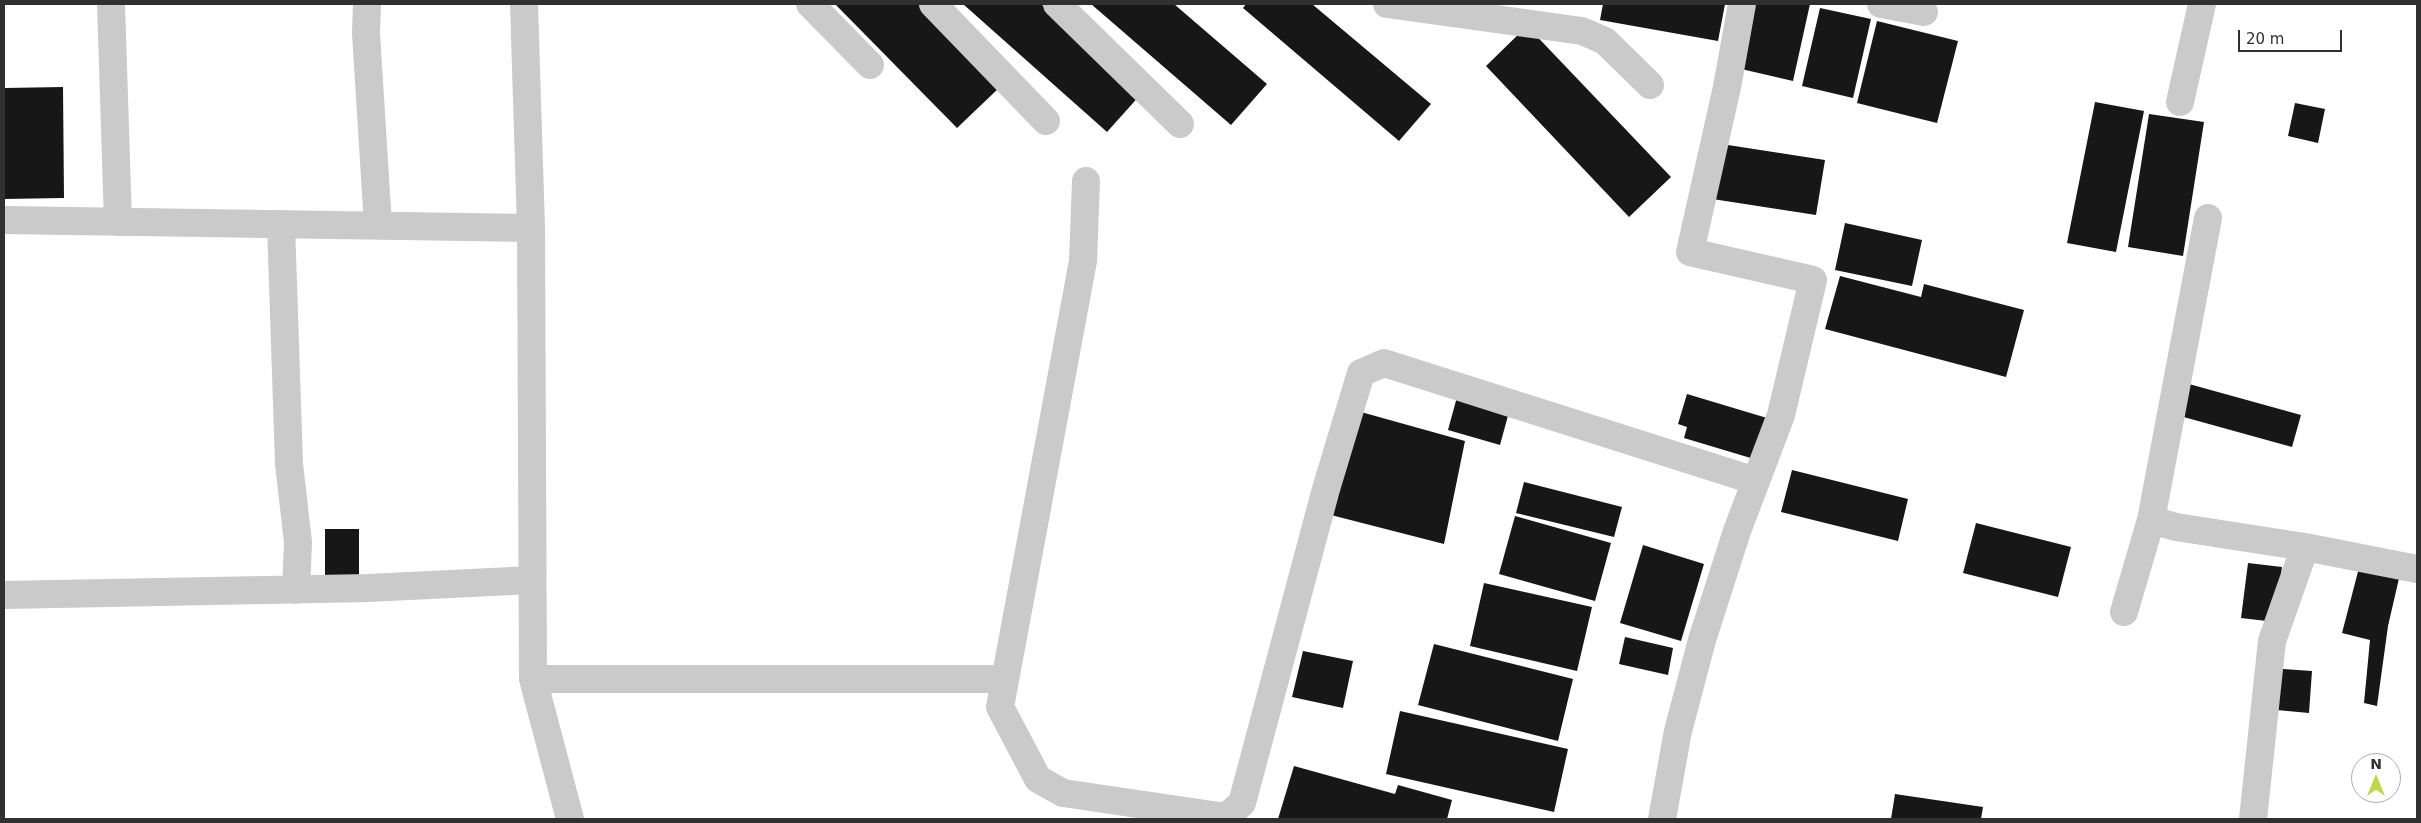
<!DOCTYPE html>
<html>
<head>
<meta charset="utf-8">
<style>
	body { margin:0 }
	#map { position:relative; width:2421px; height:823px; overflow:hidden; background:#fff; font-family:"DejaVu Sans",sans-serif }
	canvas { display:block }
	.frame { position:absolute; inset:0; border:5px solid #303030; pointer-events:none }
	.north { position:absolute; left:2351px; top:753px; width:50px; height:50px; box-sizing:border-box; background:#fff; border:1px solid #acacac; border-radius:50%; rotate:0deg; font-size:14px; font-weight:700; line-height:20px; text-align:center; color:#303030 }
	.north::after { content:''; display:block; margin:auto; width:18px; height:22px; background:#c0d643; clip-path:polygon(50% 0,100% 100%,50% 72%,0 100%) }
	.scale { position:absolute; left:2238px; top:30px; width:104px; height:22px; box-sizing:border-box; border:2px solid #303030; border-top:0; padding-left:6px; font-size:15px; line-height:18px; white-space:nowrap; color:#303030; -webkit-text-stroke:4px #fff; paint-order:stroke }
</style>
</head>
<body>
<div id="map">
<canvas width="2421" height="823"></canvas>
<div class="frame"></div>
<div class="north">N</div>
<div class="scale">20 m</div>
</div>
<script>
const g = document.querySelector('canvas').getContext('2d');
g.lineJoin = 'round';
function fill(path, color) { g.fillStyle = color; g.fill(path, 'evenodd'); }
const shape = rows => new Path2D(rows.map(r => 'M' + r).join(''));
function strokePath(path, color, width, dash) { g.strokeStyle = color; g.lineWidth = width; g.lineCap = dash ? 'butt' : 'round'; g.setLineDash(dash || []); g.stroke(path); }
fill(shape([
	[835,4,918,4,1000,87,957,128],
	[963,4,1041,4,1142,93,1107,132],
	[1091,4,1174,4,1267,84,1231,125],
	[1246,4,1312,4,1431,104,1399,141,1243,8],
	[1603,4,1725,4,1718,41,1600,20],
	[1752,4,1810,4,1793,81,1737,68],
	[1820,8,1871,19,1853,98,1802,86],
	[1877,21,1958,41,1937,123,1857,103],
	[1527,26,1671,177,1629,217,1486,66],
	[63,87,64,198,4,199,4,88],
	[2095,102,2144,111,2116,252,2067,243],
	[2295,103,2325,109,2318,143,2288,136],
	[2149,114,2204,122,2183,256,2128,247],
	[1715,143,1825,160,1816,215,1706,198],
	[1845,223,1922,240,1912,286,1835,270],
	[1840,276,1921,297,1924,284,2024,310,2006,377,1825,329],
	[2189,384,2301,415,2292,447,2180,416],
	[1687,394,1767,418,1754,459,1684,438,1687,427,1678,424],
	[1457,397,1509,412,1500,445,1448,430],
	[1361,412,1465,441,1444,544,1331,515],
	[1792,470,1908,499,1898,541,1781,512],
	[1524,482,1622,507,1614,537,1516,513],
	[1515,516,1611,543,1595,601,1499,574],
	[1976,523,2071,547,2058,597,1963,573],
	[325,529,359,529,359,576,325,576],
	[1643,545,1704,564,1681,641,1620,623],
	[2248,563,2282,567,2275,622,2241,618],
	[2360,564,2400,574,2388,626,2377,706,2364,703,2370,640,2342,633],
	[1484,583,1592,607,1577,671,1470,646],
	[1625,637,1673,648,1668,675,1619,664],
	[1434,644,1573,679,1558,741,1418,705],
	[1303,651,1353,661,1343,708,1292,697],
	[2269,668,2312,671,2309,713,2266,709],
	[1400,711,1568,749,1554,812,1386,774],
	[1294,766,1395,794,1398,785,1452,800,1447,819,1278,819],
	[1895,794,1983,807,1981,819,1891,819]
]), '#171717');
strokePath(shape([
	[111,4,118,222],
	[367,4,366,33,378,225],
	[524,4,531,228,533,679,570,819],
	[810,4,870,65],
	[933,4,1046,121],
	[1057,4,1180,124],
	[1387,4,1582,31,1605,41,1650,85],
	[1881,4,1924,12],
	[2180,102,2202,4],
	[1086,181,1083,261,1000,707,1038,779,1063,793,1226,817,1242,803,1326,489,1361,373,1384,363,1756,481],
	[4,220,531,228],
	[281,224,289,464,298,542,296,590],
	[2151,520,2176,527,2305,547,2417,569],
	[4,595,368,588,532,580],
	[2124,612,2151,520,2208,218],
	[533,679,1005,679],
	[1662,819,1678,731,1702,640,1737,531,1781,415,1813,280,1690,252,1727,87,1742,4],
	[2253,819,2272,641,2305,547]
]), '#cacaca', 28);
</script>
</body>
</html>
